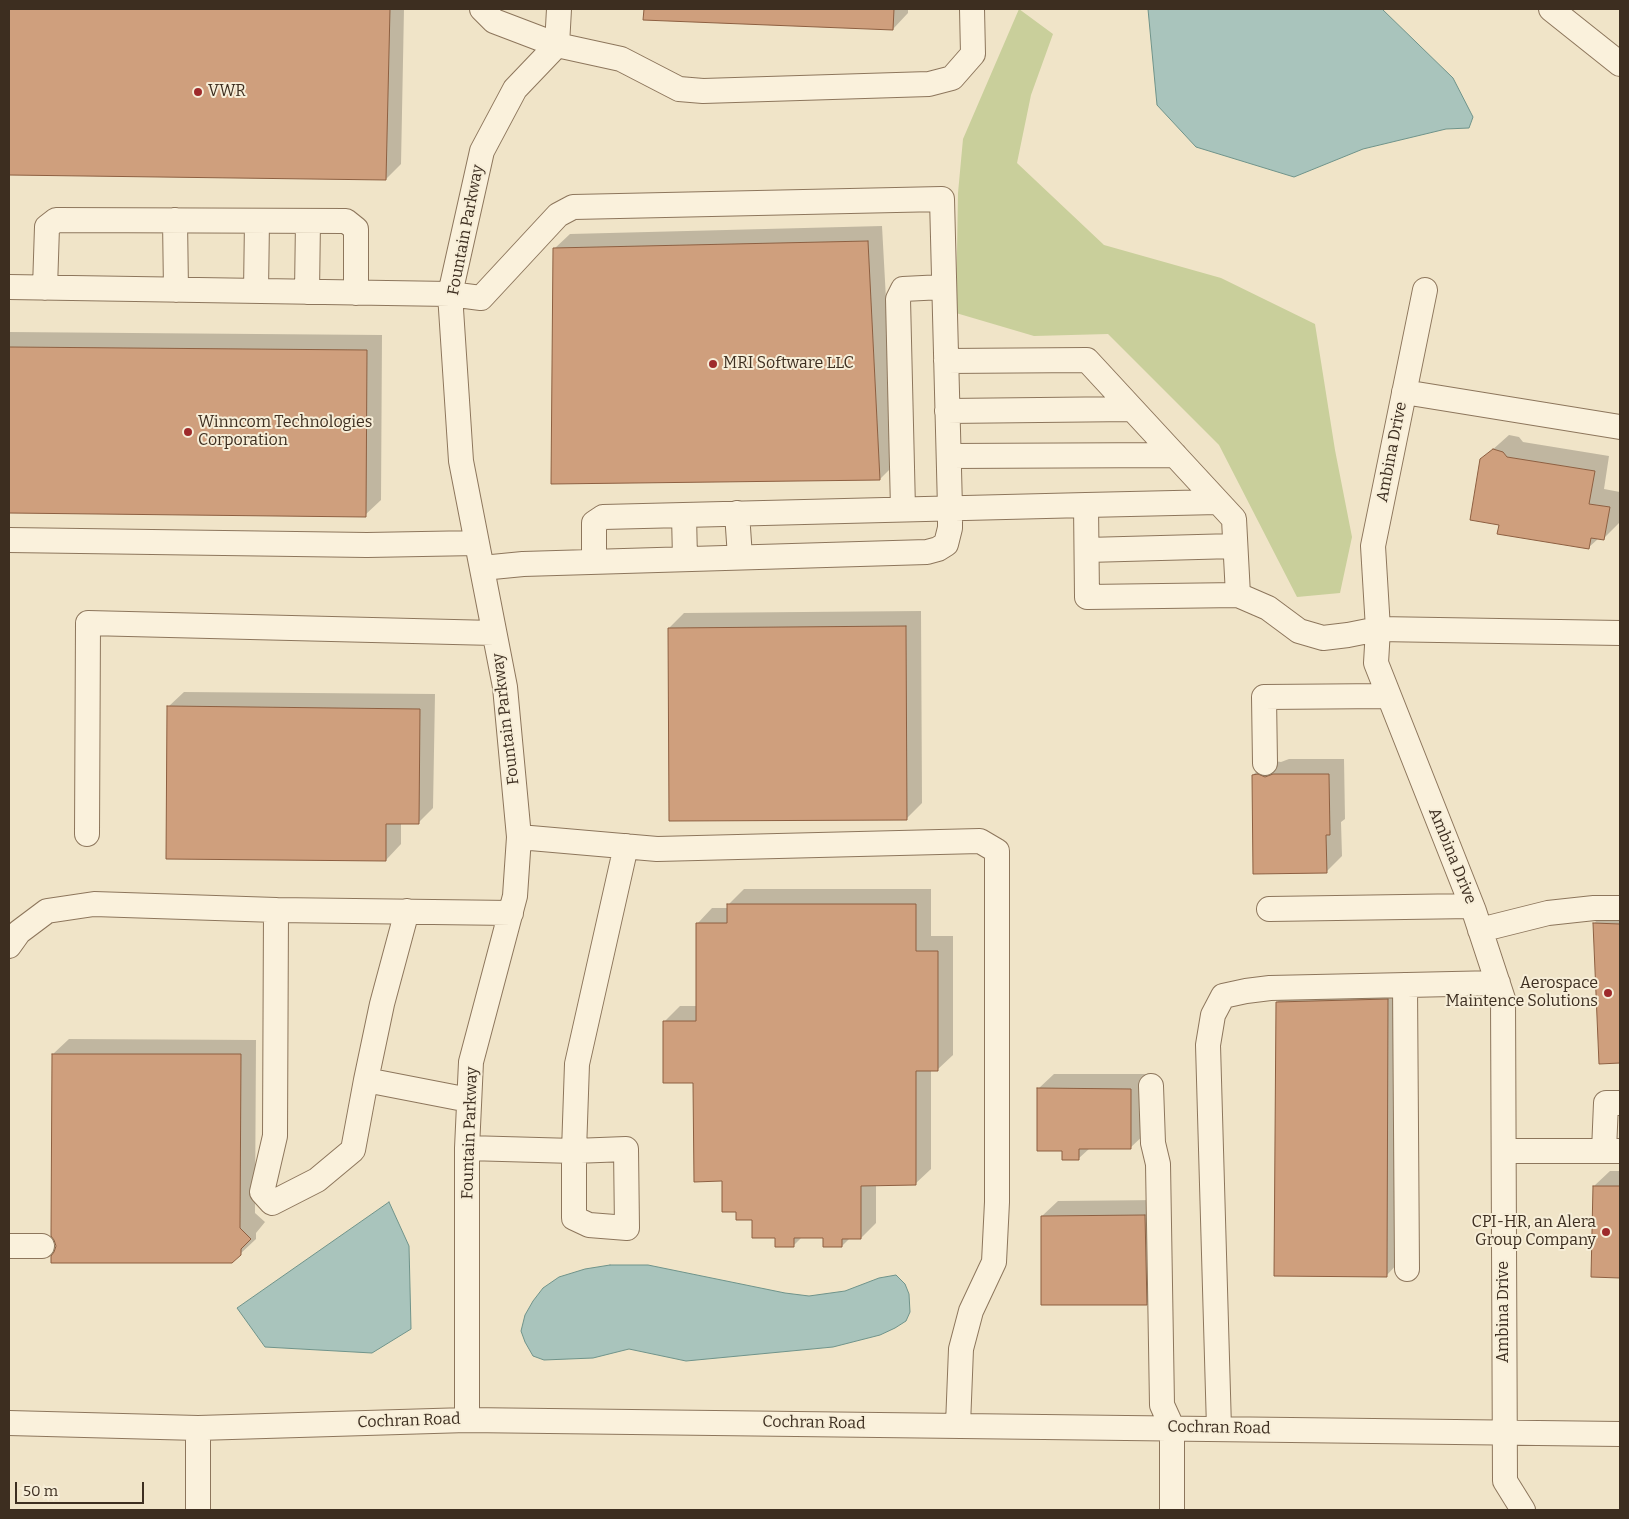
<!DOCTYPE html>
<html>
<head>
<meta charset="utf-8">
<style>
	body { margin:0 }
	#map { position:relative; width:1629px; height:1519px; overflow:hidden; background:#f0e4c8; font-family:Bitter,serif }
	canvas { display:block }
	.frame { position:absolute; inset:0; border:10px solid #3d2e20; pointer-events:none }
	.scale { position:absolute; left:15px; top:1482px; width:129px; height:22px; box-sizing:border-box; border:2px solid #3d2e20; border-top:0; padding-left:6px; font-size:15px; line-height:18px; white-space:nowrap; color:#3d2e20; -webkit-text-stroke:4px #f7eed8; paint-order:stroke }
</style>
</head>
<body>
<div id="map">
<canvas width="1629" height="1519"></canvas>
<div class="frame"></div>
<div class="scale">50 m</div>
</div>
<script>
const g = document.querySelector('canvas').getContext('2d');
g.lineJoin = 'round';
function fill(path, color) { g.fillStyle = color; g.fill(path, 'evenodd'); }
const shape = rows => new Path2D(rows.map(r => 'M' + r).join(''));
function strokePath(path, color, width, dash) { g.strokeStyle = color; g.lineWidth = width; g.lineCap = dash ? 'butt' : 'round'; g.setLineDash(dash || []); g.stroke(path); }
function write(font, color, halo, rows, align = 'center') {
  g.font = font + ' Bitter,serif'; g.lineWidth = 4; g.setLineDash([]); g.textBaseline = 'middle'; g.strokeStyle = halo; g.fillStyle = color; for (const [text, x, y, turn = 0] of rows) {
    g.save(); g.translate(x, y); g.rotate((+turn || 0) * Math.PI / 180); g.textAlign = isNaN(turn) ? turn : align; if (halo) g.strokeText(text, 0, 0); g.fillText(text, 0, 0); g.restore();
  }
}
fill(shape([
	[1019,9,1053,34,1031,95,1017,163,1104,245,1221,278,1315,324,1335,450,1352,537,1340,593,1297,597,1219,445,1108,334,1034,336,956,313,958,193,963,139]
]), '#c9cf9b');
const water = shape([
	[1148,9,1382,9,1453,78,1473,117,1469,128,1446,129,1363,149,1294,177,1196,147,1157,105,1148,9],
	[389,1202,409,1246,411,1329,372,1353,265,1347,237,1308,389,1202],
	[610,1265,648,1265,785,1293,809,1296,845,1291,879,1278,896,1275,905,1284,909,1294,910,1312,906,1321,895,1328,880,1335,833,1347,686,1361,629,1349,593,1358,544,1360,533,1356,525,1342,521,1331,525,1315,533,1301,543,1288,559,1277,585,1269,610,1265]
]);
fill(water, '#a9c4bc');
strokePath(water, '#6f938a', 1);
fill(shape([
	[9,9,404,9,401,164,386,179,9,174],
	[666,9,908,9,908,13,893,29,666,20],
	[882,226,895,464,880,479,554,249,570,234],
	[9,332,382,335,381,500,365,515,9,512],
	[1509,435,1519,437,1523,442,1609,456,1604,489,1620,492,1619,523,1604,538,1599,538,1588,548,1500,524,1481,460],
	[921,611,922,803,907,818,669,628,684,613],
	[184,692,435,694,433,808,418,823,401,823,401,844,386,860,168,707],
	[1289,759,1344,759,1345,819,1341,822,1342,856,1326,872,1253,775,1268,760,1281,762],
	[744,889,931,889,931,936,953,936,953,1055,937,1070,931,1070,931,1169,915,1184,876,1184,876,1223,861,1238,850,1238,842,1246,824,1237,802,1237,793,1246,776,1237,753,1218,723,1180,695,1082,664,1022,680,1006,697,1006,697,924,712,908,728,908,728,905],
	[1610,908,1620,908,1620,1062,1600,1062,1594,923],
	[1403,984,1401,1260,1386,1276,1277,1002,1293,987],
	[69,1039,256,1040,255,1213,265,1222,256,1233,256,1239,240,1254,57,1247,53,1054],
	[1054,1074,1146,1074,1146,1133,1130,1148,1090,1148,1078,1159,1038,1089],
	[1610,1171,1620,1171,1620,1277,1592,1276,1594,1186],
	[1160,1200,1161,1288,1146,1304,1042,1216,1058,1201]
]), '#0003');
const building = shape([
	[9,9,390,9,386,180,9,175,9,9],
	[644,9,894,9,893,30,643,20,644,9],
	[868,241,880,480,551,484,553,248,868,241],
	[9,347,367,350,366,517,9,513,9,347],
	[1493,449,1503,452,1507,457,1595,471,1589,504,1610,507,1604,540,1591,538,1589,549,1497,534,1499,525,1470,520,1480,459,1493,449],
	[906,626,907,820,669,821,668,628,906,626],
	[167,706,420,709,419,824,386,824,386,861,166,859,167,706],
	[1258,774,1265,777,1273,774,1329,774,1330,835,1326,835,1327,873,1253,874,1252,775,1258,774],
	[727,904,916,904,916,951,938,951,938,1071,916,1071,916,1185,861,1186,861,1239,842,1239,842,1247,823,1247,823,1238,794,1238,794,1247,775,1247,775,1238,752,1238,752,1220,736,1220,736,1212,722,1212,722,1181,694,1182,693,1083,663,1083,663,1021,696,1021,696,923,727,923,727,904],
	[1593,923,1620,924,1620,1063,1599,1064,1593,923],
	[1388,999,1387,1277,1274,1276,1276,1002,1388,999],
	[52,1054,241,1054,240,1228,251,1239,241,1249,241,1255,232,1263,51,1263,51,1256,54,1252,56,1246,54,1240,51,1236,52,1054],
	[1037,1088,1131,1089,1131,1149,1079,1149,1079,1160,1062,1160,1062,1151,1037,1151,1037,1088],
	[1593,1186,1620,1186,1620,1278,1591,1277,1593,1186],
	[1145,1215,1147,1305,1041,1305,1041,1216,1145,1215]
]);
fill(building, '#cf9f7d');
strokePath(building, '#8d5f41', 1);
const minor = shape([
	[482,9,494,21,557,45,621,59,679,89,703,91,929,84,952,78,973,54,972,9],
	[1551,9,1620,64],
	[557,45,559,9],
	[175,220,176,290],
	[9,287,450,294,481,298,558,215,573,207,942,199,950,508,950,528,946,544,938,549,927,552,523,564,482,568],
	[45,288,47,227,56,220,346,221,356,229,356,293],
	[1425,290,1373,546,1378,629,1376,663,1474,911,1503,999,1505,1481,1523,1510],
	[256,291,257,221],
	[307,292,308,221],
	[946,361,1087,360,1234,519,1238,595,1268,608,1299,631,1323,638,1348,635,1378,629,1620,633],
	[1404,392,1620,427],
	[947,411,1132,409],
	[949,456,1175,455],
	[1086,505,1218,502],
	[903,509,898,299,903,289,943,287],
	[737,513,740,557],
	[684,515,685,559],
	[9,540,367,545,477,543],
	[1087,550,1235,546],
	[594,562,594,523,603,517,1086,505,1087,597,1238,595],
	[1265,763,1264,697,1388,696],
	[87,834,88,623,494,633],
	[519,837,657,849,980,841,997,851,997,1202,994,1262,971,1311,961,1349,958,1425],
	[1269,909,1472,906],
	[1480,930,1548,913,1594,908,1620,908],
	[9,946,19,932,47,911,94,904,276,910],
	[1405,985,1407,1269],
	[366,1080,382,1004,407,911],
	[1151,1086,1153,1143,1158,1164,1162,1405,1172,1427,1172,1510],
	[469,1100,366,1080,353,1150,317,1180,272,1203,262,1192,275,1136,276,910,511,913],
	[467,1148,574,1151,626,1149,627,1228,589,1225,574,1218,574,1151,577,1064,626,846],
	[1504,1151,1620,1151],
	[1604,1151,1606,1103,1620,1103],
	[9,1246,42,1246],
	[467,1420,467,1148,471,1062,515,896,519,837,505,687,461,461,450,294,482,151,515,89,557,45],
	[9,1423,198,1428,467,1420,1620,1434],
	[1219,1428,1208,1045,1213,1015,1223,996,1246,991,1270,988,1498,983],
	[198,1510,198,1428]
]);
strokePath(minor, '#8d765c', 26);
strokePath(minor, '#faf1dc', 24);
for (const [x, y, r, color] of [
	[198,92,5,"#9e2a2b"],
	[713,364,5,"#9e2a2b"],
	[188,432,5,"#9e2a2b"],
	[1608,993,5,"#9e2a2b"],
	[1606,1232,5,"#9e2a2b"]
]) { const dot = new Path2D(); dot.arc(x, y, r, 0, 2 * Math.PI); g.fillStyle = color; g.fill(dot); strokePath(dot, '#f7eed8', 2); }
write('16px', '#3d2e20', '#f7eed8', [
	["VWR",208,92],
	["MRI Software LLC",723,364],
	["Winncom Technologies",198,423],
	["Corporation",198,441],
	["Aerospace",1598,984,"right"],
	["Maintence Solutions",1598,1002,"right"],
	["CPI-HR, an Alera",1596,1223,"right"],
	["Group Company",1596,1241,"right"]
], 'left');
write('16px', '#3d2e20', '#f7eed8', [
	["Fountain Parkway",466,230,-79],
	["Ambina Drive",1392,452,-79],
	["Fountain Parkway",506,719,-97],
	["Ambina Drive",1452,856,68],
	["Fountain Parkway",470,1133,-88],
	["Ambina Drive",1504,1312,-90],
	["Cochran Road",409,1421,-2],
	["Cochran Road",814,1423,1],
	["Cochran Road",1219,1428,1]
]);
</script>
</body>
</html>
